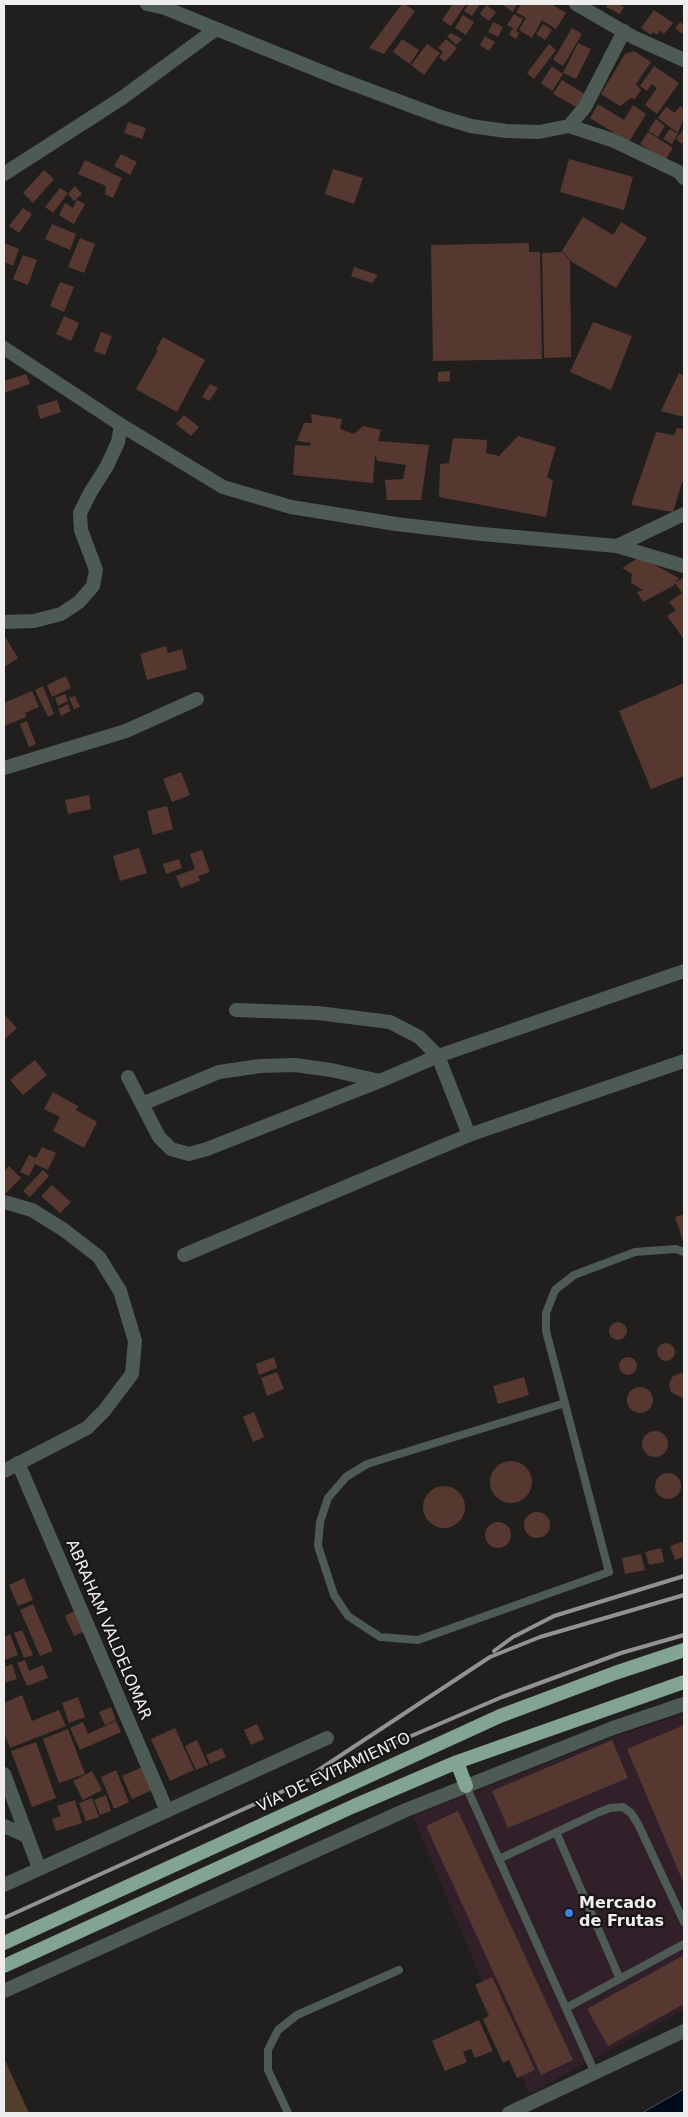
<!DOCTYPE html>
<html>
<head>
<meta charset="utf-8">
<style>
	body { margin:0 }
	#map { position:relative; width:688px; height:2117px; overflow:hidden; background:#211f1d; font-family:"DejaVu Sans",sans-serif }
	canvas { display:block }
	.frame { position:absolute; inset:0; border:5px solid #f0eeed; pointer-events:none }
</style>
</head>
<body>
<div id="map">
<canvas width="688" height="2117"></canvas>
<div class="frame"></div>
</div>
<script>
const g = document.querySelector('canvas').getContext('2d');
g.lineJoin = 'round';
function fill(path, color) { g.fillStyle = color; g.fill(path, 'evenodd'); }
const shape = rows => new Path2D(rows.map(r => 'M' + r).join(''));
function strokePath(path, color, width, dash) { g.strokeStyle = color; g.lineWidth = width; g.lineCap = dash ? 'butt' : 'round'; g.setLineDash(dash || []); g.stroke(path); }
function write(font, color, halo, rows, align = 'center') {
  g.font = font + ' "DejaVu Sans",sans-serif'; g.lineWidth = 4.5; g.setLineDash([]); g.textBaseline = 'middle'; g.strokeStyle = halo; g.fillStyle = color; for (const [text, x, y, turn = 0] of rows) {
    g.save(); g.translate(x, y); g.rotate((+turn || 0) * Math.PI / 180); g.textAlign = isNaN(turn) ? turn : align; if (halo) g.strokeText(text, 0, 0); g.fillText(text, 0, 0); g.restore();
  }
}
fill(shape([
	[684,1714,684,2010,529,2094,413,1816,613,1737]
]), '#312029');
fill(shape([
	[4,2058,29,2113,4,2113]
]), '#513f2c');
const water = shape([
	[684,2089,684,2113,642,2113,684,2089]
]);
fill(water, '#000c1b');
strokePath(water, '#48505a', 1);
fill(shape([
	[402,4,405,4,415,11,384,54,369,48],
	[453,4,466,4,451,26,442,20],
	[469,4,480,4,472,16,464,11],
	[505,4,517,4,513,12,504,6],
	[521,4,551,4,566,13,556,29,542,20,532,38,519,30,526,18,516,12],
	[608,4,618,4,624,7,620,14,606,7],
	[486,5,496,12,489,21,480,14],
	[654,10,673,23,664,34,660,30,657,35,653,32,651,35,641,28],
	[514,14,523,19,516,31,519,33,516,39,509,35,513,28,507,25],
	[463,15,474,22,466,35,455,28],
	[493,22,503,27,498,37,488,32],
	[680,22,684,26,682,34,675,28],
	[543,24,552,30,545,40,536,34],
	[572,28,582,34,563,66,553,60],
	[451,33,462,39,456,45,447,36],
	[485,36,495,42,489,51,480,45],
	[402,39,419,50,410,64,393,52],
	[446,39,457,48,445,62,439,57,443,52,438,48],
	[578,43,591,49,576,79,563,73],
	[427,44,440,53,424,75,411,65],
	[549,44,556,50,534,79,527,73],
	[634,51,651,62,636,84,641,90,635,99,631,98,620,106,601,94,625,54],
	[552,66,563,74,552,91,541,83],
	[654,66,679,83,657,114,645,105,657,88,652,84,647,91,640,86],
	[562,80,586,95,578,108,553,94],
	[598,104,624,120,633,105,646,114,629,142,590,118],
	[680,106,684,109,684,118,678,133,658,118,666,107,675,113],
	[656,119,665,126,658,137,648,131],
	[128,122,146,128,142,139,124,133],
	[670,129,678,134,672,144,663,139],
	[684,129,684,141,682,144,676,139],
	[648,132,673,148,665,160,640,144],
	[121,154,137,162,130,175,114,166],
	[569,159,633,177,624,210,560,192],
	[85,160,122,178,113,198,105,194,106,186,78,174],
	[333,169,363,178,354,204,325,194],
	[44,170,54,179,33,203,23,193],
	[75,186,82,194,74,201,68,194],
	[60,188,68,193,53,213,45,207],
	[77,200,85,204,74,224,59,215,65,203,73,208],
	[23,208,32,214,19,233,9,226],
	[583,217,613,235,621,222,647,238,616,288,572,262,562,251],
	[52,224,76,234,70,250,45,239],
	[80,238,95,244,84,273,68,267],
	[4,243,19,249,13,266,4,262],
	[529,243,529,252,540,252,542,359,433,361,431,245],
	[562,252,570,261,571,357,544,358,542,253],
	[23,255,37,260,28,285,13,279],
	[354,267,378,275,372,283,351,276],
	[60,282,74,287,64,312,50,306],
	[64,316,79,323,71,341,56,334],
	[593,322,632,336,611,390,570,372],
	[101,332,112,336,105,355,94,351],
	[163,337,205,360,177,412,136,389,158,350,156,349],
	[450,371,450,381,438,382,438,372],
	[679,373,684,376,684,417,661,411],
	[26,374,30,384,4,393,4,381],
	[210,384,218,388,209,401,202,397],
	[57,400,61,412,40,419,37,406],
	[311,414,342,419,340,429,354,434,363,426,381,430,378,441,429,445,421,500,387,500,385,480,403,479,406,465,377,461,375,454,373,483,293,475,295,445,310,446,311,443,297,441,304,423,312,423],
	[184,415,199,427,191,436,176,424],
	[677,428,684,429,684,482,682,482,673,512,631,505,656,432,674,435],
	[518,436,556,447,547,477,553,481,546,517,439,497,440,464,449,463,453,438,487,440,486,453,499,456],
	[640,557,679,578,673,586,643,602,637,592,643,590,631,583,632,574,622,568],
	[684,577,684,637,683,638,667,616,676,610,669,602,682,593,675,583],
	[4,635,18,658,4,667],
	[166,646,168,653,182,649,187,669,147,680,140,654],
	[66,676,71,688,52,697,47,685],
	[684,683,684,776,651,789,619,711],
	[43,686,54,714,48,717,35,690],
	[32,691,39,707,25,713,26,717,4,726,4,703],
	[65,694,68,701,58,706,55,698],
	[75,696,80,707,74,709,69,698],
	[68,704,71,711,61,716,58,709],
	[27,721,36,744,29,747,20,724],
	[181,772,190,795,172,802,163,779],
	[89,795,91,809,68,814,65,800],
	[167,806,173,829,153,835,147,811],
	[139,848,147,873,120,881,113,856],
	[202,850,210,872,198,876,200,881,181,888,176,876,195,869,190,854],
	[179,859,182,868,166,874,163,864],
	[4,1014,17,1028,4,1040],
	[35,1060,47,1075,23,1095,10,1080],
	[53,1092,78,1106,76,1110,97,1122,84,1148,53,1131,60,1117,44,1109],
	[42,1147,56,1153,48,1170,35,1164,29,1176,20,1172,29,1155,36,1158],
	[9,1166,21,1178,4,1195,4,1171],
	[43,1170,49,1176,30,1197,23,1191],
	[52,1185,71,1202,60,1213,41,1196],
	[684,1214,684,1240,683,1241,675,1217],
	'609 1331a9 9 0 1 1 18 0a9 9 0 1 1-18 0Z',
	'657 1352a9 9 0 1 1 18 0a9 9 0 1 1-18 0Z',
	[274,1357,277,1368,259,1375,256,1364],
	'619 1366a9 9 0 1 1 18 0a9 9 0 1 1-18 0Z',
	[277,1372,284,1389,267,1396,261,1378],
	[684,1372,684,1398,682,1398,671,1392,669,1384,673,1376],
	[524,1377,529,1395,498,1404,493,1386],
	'627 1400a13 13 0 1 1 26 0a13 13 0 1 1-26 0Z',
	[254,1412,264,1437,253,1442,243,1417],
	'642 1444a13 13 0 1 1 26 0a13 13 0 1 1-26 0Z',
	'490 1482a21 21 0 1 1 42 0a21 21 0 1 1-42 0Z',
	'655 1486a13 13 0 1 1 26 0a13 13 0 1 1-26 0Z',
	'423 1507a21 21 0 1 1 42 0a21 21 0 1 1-42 0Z',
	'524 1525a13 13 0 1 1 26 0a13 13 0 1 1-26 0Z',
	'485 1535a13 13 0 1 1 26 0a13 13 0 1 1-26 0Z',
	[684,1541,684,1557,675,1560,670,1546],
	[661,1548,664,1562,649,1565,645,1552],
	[641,1554,645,1570,625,1574,622,1558],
	[24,1578,33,1600,18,1606,9,1585],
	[33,1604,53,1651,40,1656,20,1610],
	[76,1610,85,1631,74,1636,65,1616],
	[22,1630,33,1655,24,1658,14,1633],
	[10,1634,18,1655,5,1660,4,1637],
	[25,1660,29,1671,43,1665,48,1678,27,1686,17,1663],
	[12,1664,17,1679,4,1683,4,1667],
	[22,1695,32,1721,59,1710,66,1726,10,1748,4,1733,4,1703],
	[78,1697,85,1717,69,1723,62,1703],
	[111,1707,116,1720,105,1725,99,1712],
	[116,1721,121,1732,80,1750,70,1728,83,1722,88,1734],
	[257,1724,264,1739,251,1745,244,1730],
	[684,1725,684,1884,627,1749],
	[175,1728,194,1770,170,1781,151,1739],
	[68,1729,85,1774,59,1783,43,1739],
	[197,1740,208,1765,196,1770,185,1746],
	[612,1740,628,1778,508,1828,492,1791],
	[36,1742,56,1798,32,1807,11,1751],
	[222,1748,226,1757,210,1764,206,1755],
	[145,1766,155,1789,132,1799,122,1776],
	[116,1770,129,1802,114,1809,101,1777],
	[92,1771,102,1790,83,1800,73,1781],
	[106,1795,111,1811,100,1815,94,1800],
	[92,1798,99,1817,86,1821,79,1803],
	[75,1800,82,1823,56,1831,52,1819,61,1816,57,1806],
	[458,1811,573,2060,541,2075,426,1826],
	[684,1955,684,2004,608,2046,587,2009],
	[492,1977,535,2070,517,2078,509,2060,503,2063,483,2019,489,2016,475,1985],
	[479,2020,493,2051,475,2058,471,2049,463,2052,467,2062,445,2071,432,2041]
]), '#563831');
strokePath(shape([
	[565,1403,367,1464,346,1477,328,1498,320,1522,318,1546,334,1595,348,1616,380,1637,418,1640,609,1572,546,1331,546,1313,555,1290,574,1275,635,1252,676,1249,684,1252],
	[466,1786,595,2073],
	[556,1832,620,1979],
	[499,1859,597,1813,610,1808,623,1807,631,1813,638,1824,684,1922],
	[566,2008,684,1944],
	[288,2113,268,2070,268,2050,278,2030,297,2015,399,1970]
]), '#4d5b54', 8);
strokePath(shape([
	[147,4,165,8,337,78,441,117,471,126,506,131,539,132,569,126,585,107,624,31],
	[576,4,633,37,684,60],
	[569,126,612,140,679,172,684,178],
	[4,174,122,98,216,29],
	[4,348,121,425,223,487,291,507,396,524,482,534,617,546,684,566],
	[617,546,684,514],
	[4,622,34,621,61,614,79,602,93,586,96,570,81,530,80,513,90,493,107,466,118,442,121,425],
	[4,768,126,731,197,699],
	[236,1010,318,1013,390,1022,419,1037,438,1056,469,1135],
	[128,1077,159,1137,171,1149,189,1154,207,1149,380,1081,438,1056,684,971],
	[142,1104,219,1072,260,1066,295,1065,331,1070,380,1081],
	[4,1202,32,1210,64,1230,99,1257,120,1291,135,1341,132,1374,104,1411,87,1428,4,1471],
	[184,1255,469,1135,684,1061],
	[18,1463,167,1811],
	[4,1774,39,1868],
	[4,1826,27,1836],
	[4,1885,327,1738],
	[4,1991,406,1810,613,1728,684,1704],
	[509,2113,684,2031]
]), '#4d5b54', 14);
strokePath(shape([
	[457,1762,466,1786],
	[4,1943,500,1716,615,1673,684,1650],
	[4,1966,354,1806,457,1762,684,1682]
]), '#83a394', 14);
strokePath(shape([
	[494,1651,513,1637,554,1616,684,1576],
	[314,1773,490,1657,540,1637,684,1595],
	[4,1918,290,1788,502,1697,621,1653,684,1635]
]), '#949290', 4);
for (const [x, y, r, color] of [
	[569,1913,5,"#3f7fe0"]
]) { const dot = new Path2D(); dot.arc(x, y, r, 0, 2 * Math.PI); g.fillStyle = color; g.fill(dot); strokePath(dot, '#171614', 2); }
write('16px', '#f0eeed', '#171614', [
	["ABRAHAM VALDELOMAR",108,1630,67],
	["VÍA DE EVITAMIENTO",334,1773,-25]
]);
write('bold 16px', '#f0eeed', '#171614', [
	["Mercado",579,1904],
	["de Frutas",579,1922]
], 'left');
</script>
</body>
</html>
